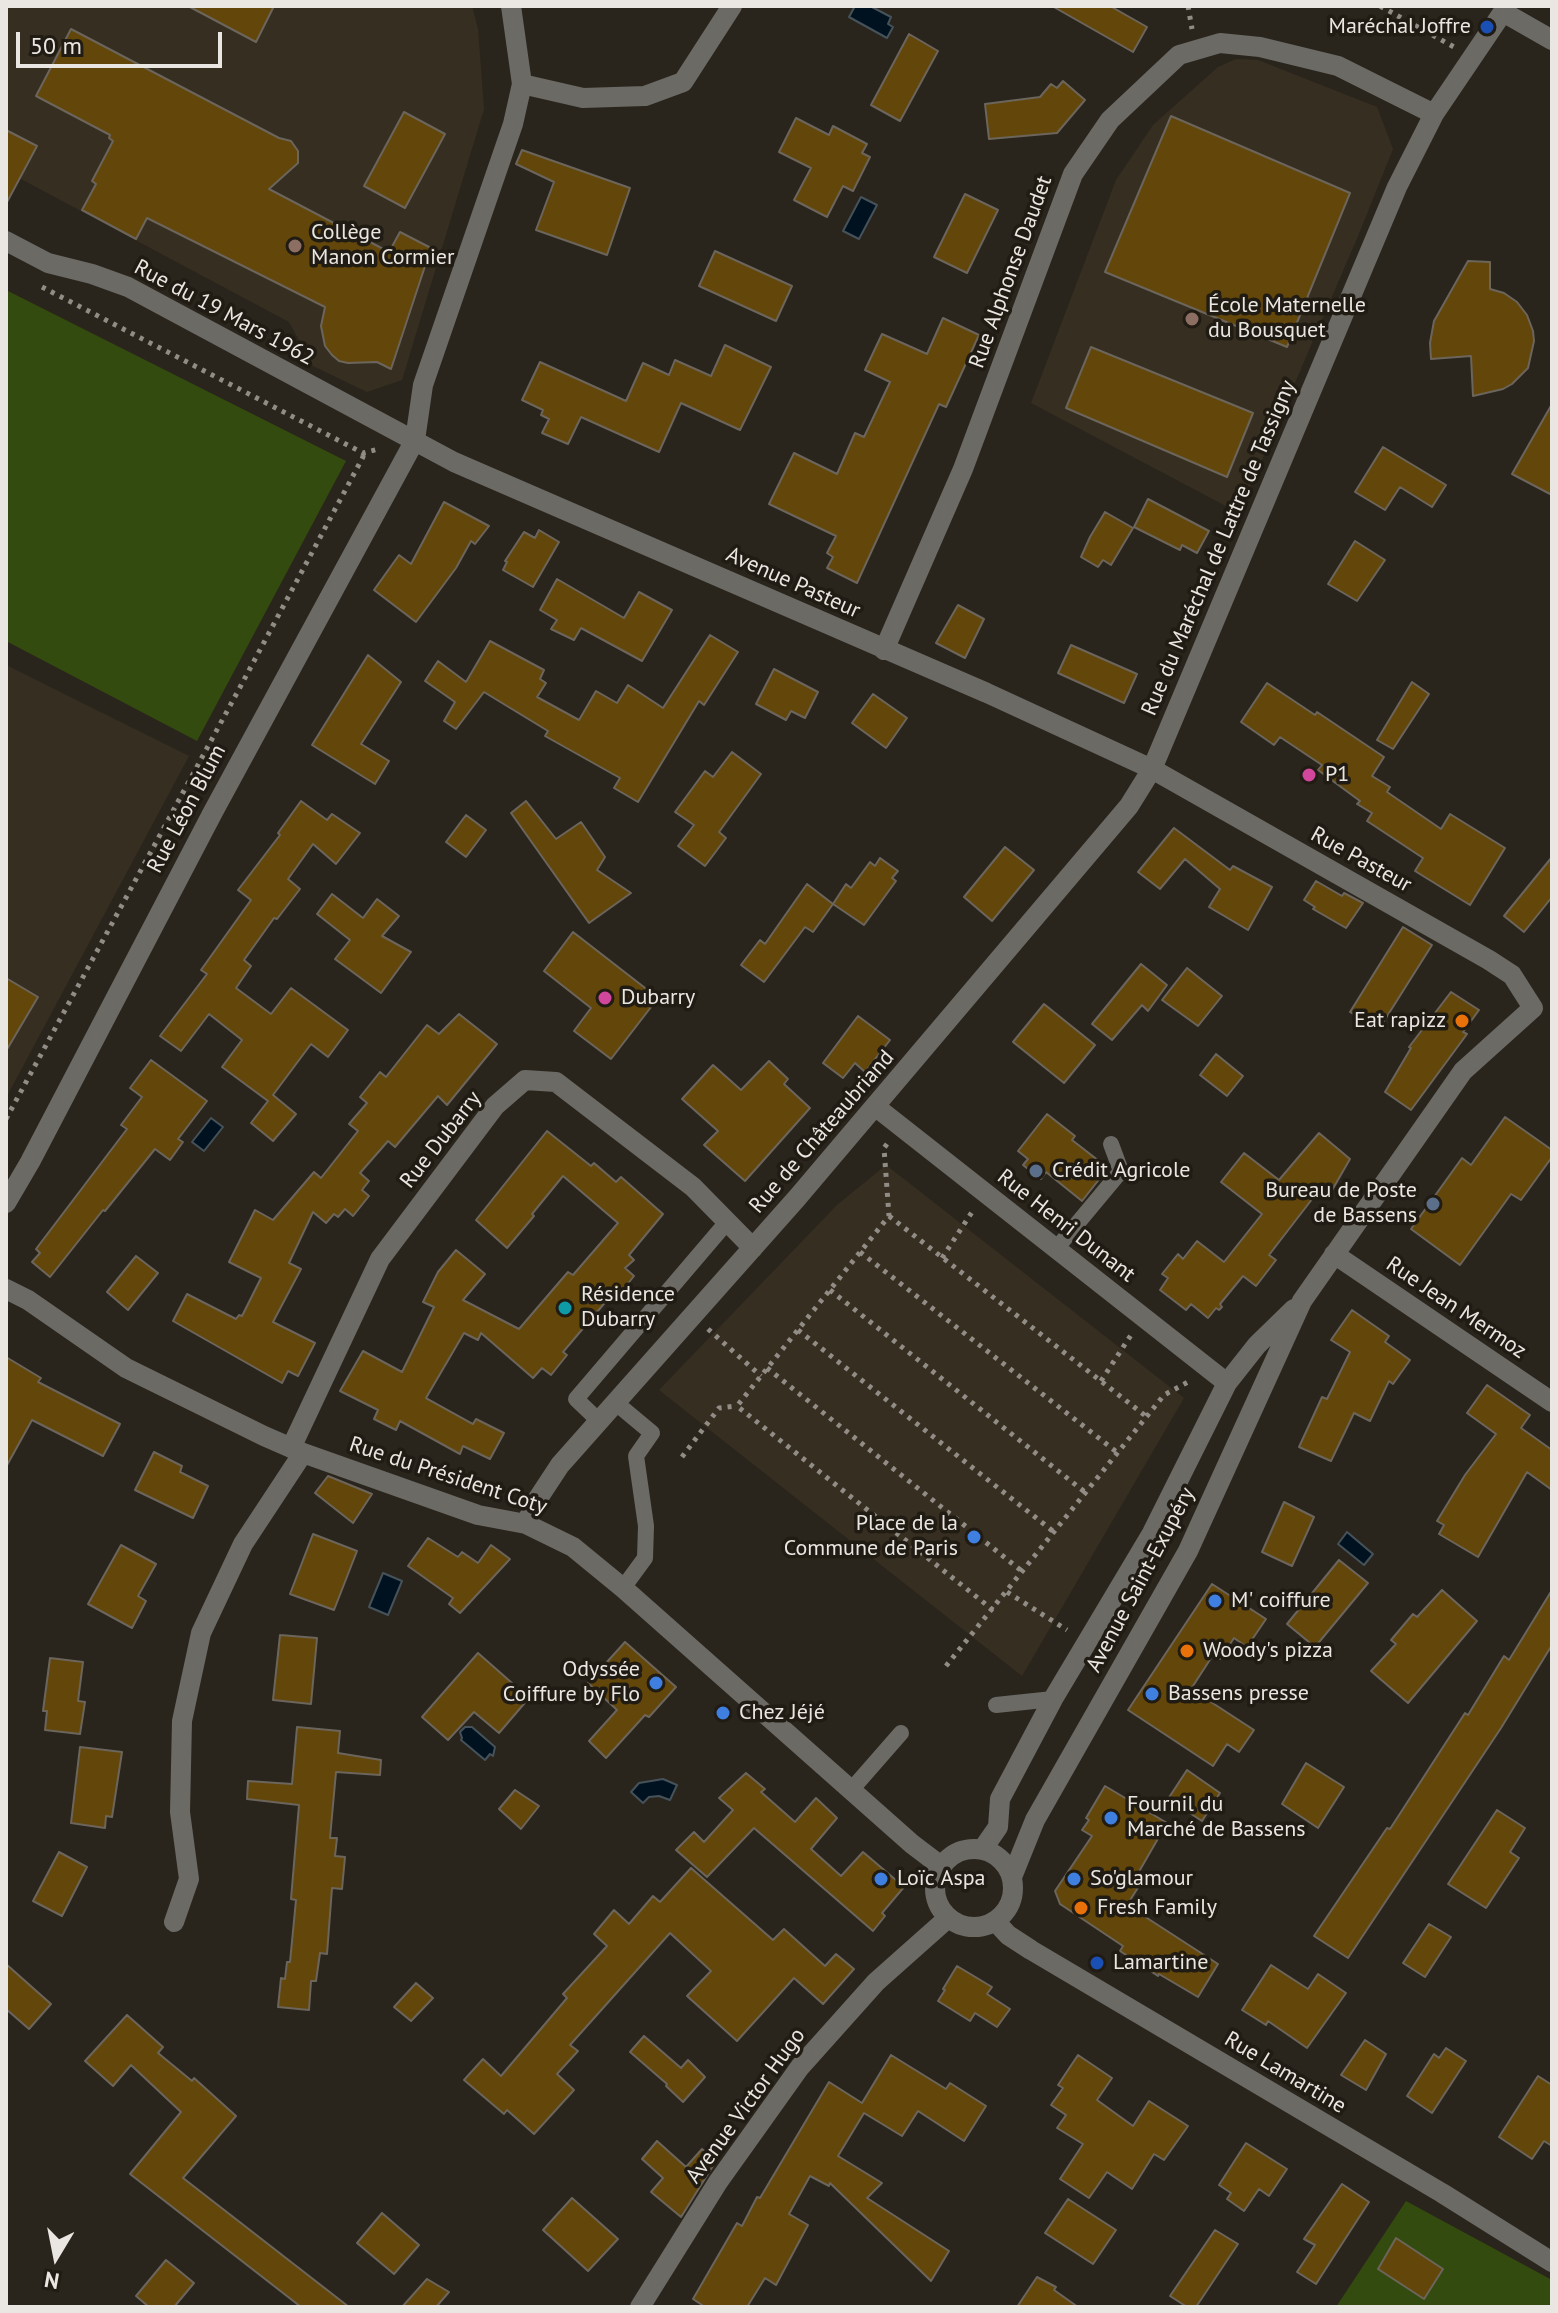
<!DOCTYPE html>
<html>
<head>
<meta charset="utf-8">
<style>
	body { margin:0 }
	#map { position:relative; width:1558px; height:2313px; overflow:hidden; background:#2a251c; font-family:"PT Sans",sans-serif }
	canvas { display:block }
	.frame { position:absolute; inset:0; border:8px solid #eae6e1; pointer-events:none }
	.north { position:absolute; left:16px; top:2217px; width:80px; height:80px; -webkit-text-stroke:6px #201b13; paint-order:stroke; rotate:190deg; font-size:22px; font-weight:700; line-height:32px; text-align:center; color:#eae6e1 }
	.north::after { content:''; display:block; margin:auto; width:28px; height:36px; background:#eae6e1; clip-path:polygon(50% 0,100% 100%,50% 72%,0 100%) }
	.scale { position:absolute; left:16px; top:32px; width:206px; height:36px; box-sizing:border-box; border:4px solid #eae6e1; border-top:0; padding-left:10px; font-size:24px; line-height:28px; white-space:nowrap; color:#eae6e1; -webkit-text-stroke:6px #201b13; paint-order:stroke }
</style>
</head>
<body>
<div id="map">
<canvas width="1558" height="2313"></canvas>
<div class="frame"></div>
<div class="north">N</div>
<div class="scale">50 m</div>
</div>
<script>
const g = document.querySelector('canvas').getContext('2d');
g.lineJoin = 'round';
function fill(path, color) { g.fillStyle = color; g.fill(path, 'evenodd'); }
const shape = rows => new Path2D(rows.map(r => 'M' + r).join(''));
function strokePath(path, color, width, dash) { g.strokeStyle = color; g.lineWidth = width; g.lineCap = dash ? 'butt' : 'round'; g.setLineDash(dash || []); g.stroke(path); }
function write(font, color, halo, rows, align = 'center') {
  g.font = font + ' "PT Sans",sans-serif'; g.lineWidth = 7; g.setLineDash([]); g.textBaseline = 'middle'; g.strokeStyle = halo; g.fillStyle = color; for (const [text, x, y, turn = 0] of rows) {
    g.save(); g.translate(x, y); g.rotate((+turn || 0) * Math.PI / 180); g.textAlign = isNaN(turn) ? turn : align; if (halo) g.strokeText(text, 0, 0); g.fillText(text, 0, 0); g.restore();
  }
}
fill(shape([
	[6,6,472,6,478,29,484,109,402,380,367,392,313,366,289,322,6,171],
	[1236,59,1258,60,1377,107,1393,149,1358,236,1239,513,1031,403,1116,180,1153,125,1218,67],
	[6,665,189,756,6,1098],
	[886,1165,1184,1398,1022,1676,659,1390,837,1205]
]), '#362e20');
fill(shape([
	[6,290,346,461,197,741,6,641],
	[1406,2201,1552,2280,1552,2307,1336,2307]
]), '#334b0e');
const water = shape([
	[855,6,870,6,891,17,888,24,893,27,887,38,849,17,855,6],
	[861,197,877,205,859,239,843,231,861,197],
	[211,1118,223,1127,204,1151,192,1142,211,1118],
	[1347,1532,1373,1554,1364,1565,1338,1544,1347,1532],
	[383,1573,402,1581,388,1615,369,1607,383,1573],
	[465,1727,472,1727,495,1747,493,1756,490,1754,485,1760,461,1740,462,1738,460,1732,465,1727],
	[663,1779,677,1785,670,1800,659,1796,649,1797,643,1803,631,1792,639,1783,663,1779]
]);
fill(water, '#001220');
strokePath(water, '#46525a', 2);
const building = shape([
	[188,6,274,6,256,42,188,6],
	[1052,6,1110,6,1147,27,1133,52,1052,6],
	[71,29,279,138,291,141,298,151,298,163,269,189,389,252,400,232,431,248,391,369,377,362,348,363,339,361,332,355,325,346,321,326,325,307,147,218,136,239,82,210,96,184,92,181,113,141,109,138,110,135,36,96,71,29],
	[909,34,938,51,900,121,871,105,909,34],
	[1063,81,1085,100,1057,133,989,139,985,104,1040,97,1051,84,1057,88,1063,81],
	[404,112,445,134,405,208,364,186,404,112],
	[1171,116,1350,193,1287,347,1105,272,1171,116],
	[796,118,829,135,833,126,867,144,862,153,870,157,853,191,843,186,827,217,794,200,811,168,779,152,796,118],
	[6,130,37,146,6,204,6,130],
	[522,150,630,188,607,255,536,230,554,182,516,164,522,150],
	[965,194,998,210,967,273,934,257,965,194],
	[715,251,792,286,776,321,699,286,715,251],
	[1468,261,1490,262,1490,289,1504,293,1517,302,1527,315,1533,331,1534,341,1528,368,1512,384,1503,389,1473,396,1471,356,1431,359,1430,343,1434,321,1468,261],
	[943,318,979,335,946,407,939,404,857,583,827,568,833,557,827,553,836,536,769,504,794,453,837,474,855,433,864,437,890,382,865,370,882,334,927,354,943,318],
	[725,345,771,367,740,430,681,403,659,452,581,417,568,444,542,433,549,419,541,415,543,410,522,400,540,362,626,401,643,363,669,375,675,360,711,376,725,345],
	[1091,347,1253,413,1227,477,1066,408,1091,347],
	[1552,404,1552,495,1512,474,1552,404],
	[1383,447,1446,485,1432,507,1400,487,1385,510,1355,492,1383,447],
	[1148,499,1209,531,1197,553,1182,545,1180,550,1134,527,1148,499],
	[444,502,489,526,475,544,471,541,456,568,416,622,374,590,399,555,411,564,444,502],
	[1105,512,1133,528,1111,565,1103,560,1098,567,1081,557,1090,537,1105,512],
	[539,530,559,542,533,587,503,570,507,562,505,561,524,532,535,538,539,530],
	[1355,541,1385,560,1357,601,1328,584,1355,541],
	[557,579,624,618,639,592,672,610,642,661,581,628,574,640,551,629,557,620,540,610,557,579],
	[958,605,984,619,965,658,936,643,958,605],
	[710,635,738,652,704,705,699,701,638,802,614,788,620,778,545,736,548,731,484,692,456,729,444,721,455,702,425,681,438,661,466,682,490,641,544,670,540,679,546,683,537,697,579,720,596,691,617,703,628,685,663,708,710,635],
	[1071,645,1137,674,1124,703,1058,673,1071,645],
	[368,655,401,682,361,744,389,761,375,784,312,745,368,655],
	[774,669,818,692,805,718,791,711,786,720,756,704,774,669],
	[1412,682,1429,694,1393,749,1377,740,1412,682],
	[1267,683,1315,715,1317,712,1384,757,1372,776,1390,787,1387,792,1441,829,1450,814,1505,848,1470,905,1415,871,1423,858,1367,821,1372,813,1357,804,1360,801,1318,770,1322,765,1280,737,1274,745,1241,722,1267,683],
	[873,694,907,718,886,748,852,723,873,694],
	[732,752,761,774,719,832,726,838,705,866,678,846,694,825,675,812,705,771,713,777,732,752],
	[301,801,327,820,332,814,360,833,336,864,313,844,288,879,300,889,277,919,274,918,244,960,251,966,236,988,271,1014,291,988,348,1030,328,1057,311,1044,273,1095,296,1114,273,1141,251,1123,268,1101,222,1067,242,1040,209,1014,181,1051,160,1036,207,974,201,970,251,900,238,890,280,835,278,833,301,801],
	[526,801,556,839,581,822,605,857,597,870,631,893,589,923,511,813,526,801],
	[466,815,486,830,466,857,446,842,466,815],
	[1174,828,1230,870,1233,866,1272,887,1248,930,1209,907,1220,889,1185,859,1160,889,1138,872,1174,828],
	[1005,847,1034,870,992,921,964,897,1005,847],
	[1552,857,1552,897,1524,932,1504,916,1552,857],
	[880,858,898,871,892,878,896,881,864,925,833,904,846,884,851,888,870,862,875,866,880,858],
	[1316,881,1342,896,1344,893,1363,903,1346,928,1313,909,1315,907,1304,900,1316,881],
	[807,884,833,904,813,932,805,927,764,982,741,965,760,940,765,944,807,884],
	[332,894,363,918,377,899,399,916,382,936,411,952,381,993,335,959,350,940,317,914,332,894],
	[1403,927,1432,945,1379,1029,1350,1012,1403,927],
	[573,932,658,998,611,1059,574,1031,591,1008,544,971,573,932],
	[1141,964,1167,985,1148,1011,1142,1005,1112,1040,1092,1024,1141,964],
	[1187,968,1222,996,1198,1026,1162,1000,1187,968],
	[6,978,38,997,6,1051,6,978],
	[1451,992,1479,1010,1463,1032,1467,1034,1411,1110,1385,1092,1411,1048,1409,1047,1451,992],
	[1044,1004,1095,1045,1064,1083,1013,1042,1044,1004],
	[459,1014,497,1044,447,1105,438,1096,395,1147,388,1141,360,1173,369,1181,362,1190,369,1196,353,1216,345,1209,338,1217,334,1214,326,1223,313,1212,289,1263,301,1269,273,1322,315,1343,298,1376,288,1371,282,1383,173,1321,187,1294,236,1319,239,1315,242,1316,261,1278,229,1262,255,1210,273,1220,314,1172,321,1178,358,1131,349,1124,367,1103,360,1097,380,1072,386,1077,427,1025,439,1034,459,1014],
	[858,1016,890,1040,865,1072,855,1063,843,1078,823,1063,858,1016],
	[1216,1054,1243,1076,1227,1096,1200,1075,1216,1054],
	[151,1060,207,1101,178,1139,183,1142,170,1160,155,1149,105,1211,103,1210,50,1277,32,1262,40,1253,36,1249,127,1129,121,1125,142,1097,130,1088,151,1060],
	[769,1061,788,1079,784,1084,810,1108,745,1181,704,1145,718,1131,682,1099,713,1065,741,1090,769,1061],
	[1047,1114,1075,1136,1072,1140,1108,1168,1082,1201,1046,1172,1041,1179,1023,1165,1028,1159,1018,1151,1047,1114],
	[1505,1117,1552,1150,1552,1157,1521,1200,1511,1194,1460,1265,1411,1229,1462,1158,1471,1165,1505,1117],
	[547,1131,591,1166,594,1163,616,1182,621,1177,663,1214,629,1255,634,1260,625,1268,634,1276,618,1296,614,1292,563,1352,567,1355,551,1375,542,1368,533,1378,481,1333,478,1340,464,1333,426,1398,473,1424,476,1419,504,1433,490,1459,463,1446,460,1454,400,1421,396,1430,374,1419,378,1410,340,1391,363,1351,402,1372,434,1307,423,1302,438,1272,456,1250,485,1274,463,1300,519,1329,568,1272,573,1275,618,1223,563,1176,532,1214,534,1216,507,1248,476,1220,547,1131],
	[1319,1133,1350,1159,1331,1192,1326,1188,1319,1196,1316,1194,1269,1255,1276,1260,1256,1286,1243,1276,1220,1304,1222,1307,1219,1310,1216,1308,1208,1318,1191,1304,1186,1310,1160,1290,1168,1278,1162,1274,1178,1254,1183,1259,1197,1241,1224,1262,1262,1214,1221,1182,1244,1153,1279,1180,1319,1133],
	[136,1256,158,1273,128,1310,107,1292,136,1256],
	[1352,1310,1389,1336,1385,1342,1410,1360,1393,1384,1389,1381,1370,1421,1354,1413,1331,1461,1299,1447,1322,1397,1327,1399,1350,1352,1331,1340,1352,1310],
	[6,1357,41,1378,38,1382,120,1424,103,1456,32,1420,6,1467,6,1357],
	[1487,1385,1530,1415,1521,1428,1552,1450,1552,1490,1527,1472,1478,1557,1439,1534,1444,1525,1437,1521,1465,1475,1496,1434,1467,1413,1487,1385],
	[154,1452,182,1466,180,1472,208,1486,193,1518,135,1490,154,1452],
	[328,1476,372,1494,353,1523,315,1493,328,1476],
	[1284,1502,1314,1517,1292,1566,1262,1552,1284,1502],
	[313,1534,357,1551,334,1610,290,1594,313,1534],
	[428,1538,458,1557,462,1552,478,1563,491,1545,510,1559,460,1613,449,1604,453,1598,408,1566,428,1538],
	[121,1545,156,1564,138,1596,146,1601,132,1628,88,1604,121,1545],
	[1339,1560,1368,1583,1315,1647,1287,1624,1339,1560],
	[1212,1584,1266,1619,1247,1647,1234,1638,1220,1659,1213,1655,1191,1689,1254,1730,1239,1752,1227,1744,1213,1766,1128,1710,1212,1584],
	[1442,1590,1477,1621,1408,1703,1371,1671,1396,1644,1391,1640,1413,1614,1417,1617,1442,1590],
	[1552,1590,1552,1645,1501,1728,1348,1958,1314,1936,1387,1828,1390,1829,1465,1713,1468,1715,1504,1656,1509,1660,1552,1590],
	[280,1635,317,1638,311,1704,273,1700,280,1635],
	[625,1642,676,1687,649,1717,645,1715,606,1758,589,1741,617,1710,588,1683,625,1642],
	[478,1653,529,1698,499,1733,474,1712,448,1740,422,1717,478,1653],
	[50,1658,83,1662,78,1701,85,1702,80,1734,45,1730,47,1711,43,1711,50,1658],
	[297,1727,340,1731,338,1753,381,1760,380,1775,336,1772,330,1838,337,1838,335,1856,345,1857,342,1889,332,1888,327,1954,320,1953,316,1981,311,1981,309,2010,278,2007,281,1978,285,1979,287,1962,290,1962,296,1900,291,1899,299,1805,247,1799,248,1781,292,1784,297,1727],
	[80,1747,122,1752,112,1817,106,1816,105,1828,71,1823,80,1747],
	[1306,1763,1344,1787,1318,1828,1282,1804,1306,1763],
	[1187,1770,1220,1793,1202,1821,1168,1799,1187,1770],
	[746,1773,765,1789,761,1792,795,1822,816,1798,837,1818,811,1849,841,1876,863,1852,904,1887,882,1913,885,1916,873,1931,754,1828,707,1877,676,1850,694,1832,704,1842,733,1810,719,1798,746,1773],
	[1105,1786,1167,1823,1133,1882,1139,1886,1127,1905,1218,1964,1198,1997,1159,1974,1158,1976,1120,1951,1123,1946,1060,1904,1055,1891,1092,1836,1082,1830,1089,1820,1086,1818,1105,1786],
	[515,1790,539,1806,521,1829,499,1809,515,1790],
	[1497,1810,1525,1828,1510,1852,1519,1858,1486,1908,1448,1884,1497,1810],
	[59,1852,87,1867,62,1916,33,1901,59,1852],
	[691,1868,773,1940,784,1929,825,1966,836,1954,854,1969,823,2004,794,1978,737,2041,687,1996,711,1971,670,1933,570,2045,578,2051,557,2074,574,2090,534,2134,507,2110,504,2114,464,2080,483,2059,501,2076,567,1998,563,1994,607,1946,594,1934,614,1910,629,1924,653,1896,660,1902,691,1868],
	[1429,1924,1451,1937,1425,1977,1403,1963,1429,1924],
	[6,1964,51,2004,29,2029,6,2009,6,1964],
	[1271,1965,1308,1989,1318,1974,1346,1993,1307,2048,1268,2021,1266,2025,1242,2010,1271,1965],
	[957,1966,992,1987,987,1994,1010,2009,997,2027,975,2013,970,2021,938,2001,945,1990,943,1989,957,1966],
	[416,1983,433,1998,411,2021,394,2007,416,1983],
	[127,2015,163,2047,158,2053,192,2081,194,2078,236,2116,183,2178,349,2307,301,2307,130,2174,181,2112,131,2065,113,2086,85,2061,127,2015],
	[644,2036,681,2068,688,2060,705,2077,683,2102,666,2086,667,2084,630,2052,644,2036],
	[1365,2040,1386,2054,1366,2090,1341,2075,1365,2040],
	[1446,2048,1466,2061,1432,2113,1407,2096,1434,2054,1439,2058,1446,2048],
	[891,2055,946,2089,950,2083,986,2106,964,2141,918,2111,902,2136,864,2113,838,2156,882,2183,867,2198,949,2251,931,2281,830,2183,829,2186,810,2176,789,2214,808,2225,776,2285,765,2278,747,2307,705,2307,693,2299,737,2223,742,2226,757,2197,760,2198,829,2082,862,2103,891,2055],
	[1078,2055,1112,2078,1097,2100,1133,2126,1149,2101,1188,2126,1164,2160,1154,2154,1132,2189,1107,2172,1089,2198,1060,2179,1083,2144,1057,2128,1066,2115,1051,2105,1063,2088,1058,2085,1078,2055],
	[1538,2076,1552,2085,1552,2146,1544,2141,1532,2159,1499,2137,1538,2076],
	[657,2141,686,2167,702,2149,716,2161,681,2217,651,2192,663,2178,642,2159,657,2141],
	[1246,2143,1287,2169,1269,2196,1259,2189,1244,2211,1227,2199,1231,2193,1219,2185,1246,2143],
	[1342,2184,1369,2202,1316,2284,1297,2272,1315,2245,1304,2239,1342,2184],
	[572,2198,618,2239,588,2271,543,2230,572,2198],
	[1068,2199,1116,2230,1093,2264,1045,2233,1068,2199],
	[382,2213,419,2245,394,2274,357,2243,382,2213],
	[1215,2230,1238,2244,1196,2307,1187,2307,1170,2296,1215,2230],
	[1396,2238,1443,2269,1424,2299,1378,2269,1396,2238],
	[166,2260,194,2283,174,2307,149,2307,136,2296,166,2260],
	[1037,2277,1056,2287,1054,2290,1078,2307,1017,2307,1037,2277],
	[427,2279,449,2292,436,2307,402,2307,427,2279]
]);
fill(building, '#63460a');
strokePath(building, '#6b655c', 2);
strokePath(shape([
	[1188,6,1192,29],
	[1380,6,1454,47],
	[42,287,363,453,379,449],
	[6,1119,238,691,363,457,363,453],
	[887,1144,884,1148,889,1216,737,1406,993,1610],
	[889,1216,1147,1417],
	[860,1252,1118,1453],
	[942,1258,972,1212],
	[830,1290,1086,1493],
	[708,1329,761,1376],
	[798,1330,1054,1532],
	[767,1368,1023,1572],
	[1101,1381,1131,1335],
	[682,1457,719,1408,737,1406],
	[1007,1592,1067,1630],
	[946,1666,1164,1395,1188,1382]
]), '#918d86', 5, [4, 6]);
strokePath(shape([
	[1056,1249,1121,1171,1111,1144],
	[616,1403,652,1433,636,1456,646,1526,645,1558,623,1588],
	[599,1421,576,1399,727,1222],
	[996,1705,1053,1699],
	[852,1789,901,1733]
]), '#6b6a65', 16);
strokePath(shape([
	[1503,12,1552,40],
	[522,84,583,98,645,96,683,82,732,6],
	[6,241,48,263,92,274,128,287,454,462,987,693,1152,769,1489,960,1512,975,1533,1008],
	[884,650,963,469,1073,174,1110,120,1179,55,1220,43,1260,47,1338,66,1434,114],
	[876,1107,1227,1383],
	[6,1203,30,1162,213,812,415,440,423,385,513,124,522,84,511,6],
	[1334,1254,1552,1402],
	[6,1289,28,1300,126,1368,264,1436,303,1453,478,1515,526,1524,573,1547,623,1588,912,1844,941,1866],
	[291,1448,380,1259,495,1106,525,1080,556,1082,693,1187,753,1248],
	[526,1524,535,1503,560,1465,797,1198,1129,806,1152,769,1397,187,1434,114,1507,6],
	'935 1888a39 39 0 1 1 78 0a39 39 0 1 1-78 0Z',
	[982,1850,998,1827,1000,1799,1053,1699,1152,1533,1227,1383,1257,1345,1294,1309],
	[1012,1877,1035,1820,1188,1551,1302,1301,1463,1071,1533,1008],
	[174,1922,189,1879,180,1812,182,1721,201,1633,243,1544,303,1453],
	[996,1922,1008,1935,1031,1950,1442,2193,1552,2262],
	[640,2307,718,2182,800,2067,876,1982,948,1918]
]), '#6b6a65', 20);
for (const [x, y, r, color] of [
	[1487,27,8,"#1a4fb4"],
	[295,246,8,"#8d6e63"],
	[1192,319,8,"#8d6e63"],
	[1309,775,8,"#d1479c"],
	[605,998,8,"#d1479c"],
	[1462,1021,8,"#e8710a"],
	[1036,1171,8,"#5c6f8a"],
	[1433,1204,8,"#5c6f8a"],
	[565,1308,8,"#0f9aa8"],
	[974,1537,8,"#3f7fe0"],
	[1215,1601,8,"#3f7fe0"],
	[1187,1651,8,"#e8710a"],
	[656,1683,8,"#3f7fe0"],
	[1152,1694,8,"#3f7fe0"],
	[723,1713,8,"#3f7fe0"],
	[1111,1818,8,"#3f7fe0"],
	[881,1879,8,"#3f7fe0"],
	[1074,1879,8,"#3f7fe0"],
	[1081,1908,8,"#e8710a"],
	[1097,1963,8,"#1a4fb4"]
]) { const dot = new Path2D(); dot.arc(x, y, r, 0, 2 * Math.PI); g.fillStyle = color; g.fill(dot); strokePath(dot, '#201b13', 3); }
write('22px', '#eae6e1', '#201b13', [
	["Maréchal Joffre",1471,27,"right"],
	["Collège",311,233],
	["Manon Cormier",311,258],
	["École Maternelle",1208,306],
	["du Bousquet",1208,331],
	["P1",1325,775],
	["Dubarry",621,998],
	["Eat rapizz",1446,1021,"right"],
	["Crédit Agricole",1052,1171],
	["Bureau de Poste",1417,1191,"right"],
	["de Bassens",1417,1216,"right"],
	["Résidence",581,1295],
	["Dubarry",581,1320],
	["Place de la",958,1524,"right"],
	["Commune de Paris",958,1549,"right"],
	["M' coiffure",1231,1601],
	["Woody's pizza",1203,1651],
	["Odyssée",640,1670,"right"],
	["Coiffure by Flo",640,1695,"right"],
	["Bassens presse",1168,1694],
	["Chez Jéjé",739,1713],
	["Fournil du",1127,1805],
	["Marché de Bassens",1127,1830],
	["Loïc Aspa",897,1879],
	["So'glamour",1090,1879],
	["Fresh Family",1097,1908],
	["Lamartine",1113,1963]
], 'left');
write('22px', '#eae6e1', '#201b13', [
	["Rue Alphonse Daudet",1011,272,-70],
	["Rue du 19 Mars 1962",224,313,28],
	["Rue du Maréchal de Lattre de Tassigny",1219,548,-67],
	["Avenue Pasteur",793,583,24],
	["Rue Léon Blum",187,809,-62],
	["Rue Pasteur",1361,860,29],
	["Rue de Châteaubriand",822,1132,-49],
	["Rue Dubarry",441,1140,-52],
	["Rue Henri Dunant",1066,1226,38],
	["Rue Jean Mermoz",1456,1308,34],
	["Rue du Président Coty",448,1476,18],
	["Avenue Saint-Exupéry",1141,1580,-62],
	["Rue Lamartine",1285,2073,31],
	["Avenue Victor Hugo",746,2106,-54]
]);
</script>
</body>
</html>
